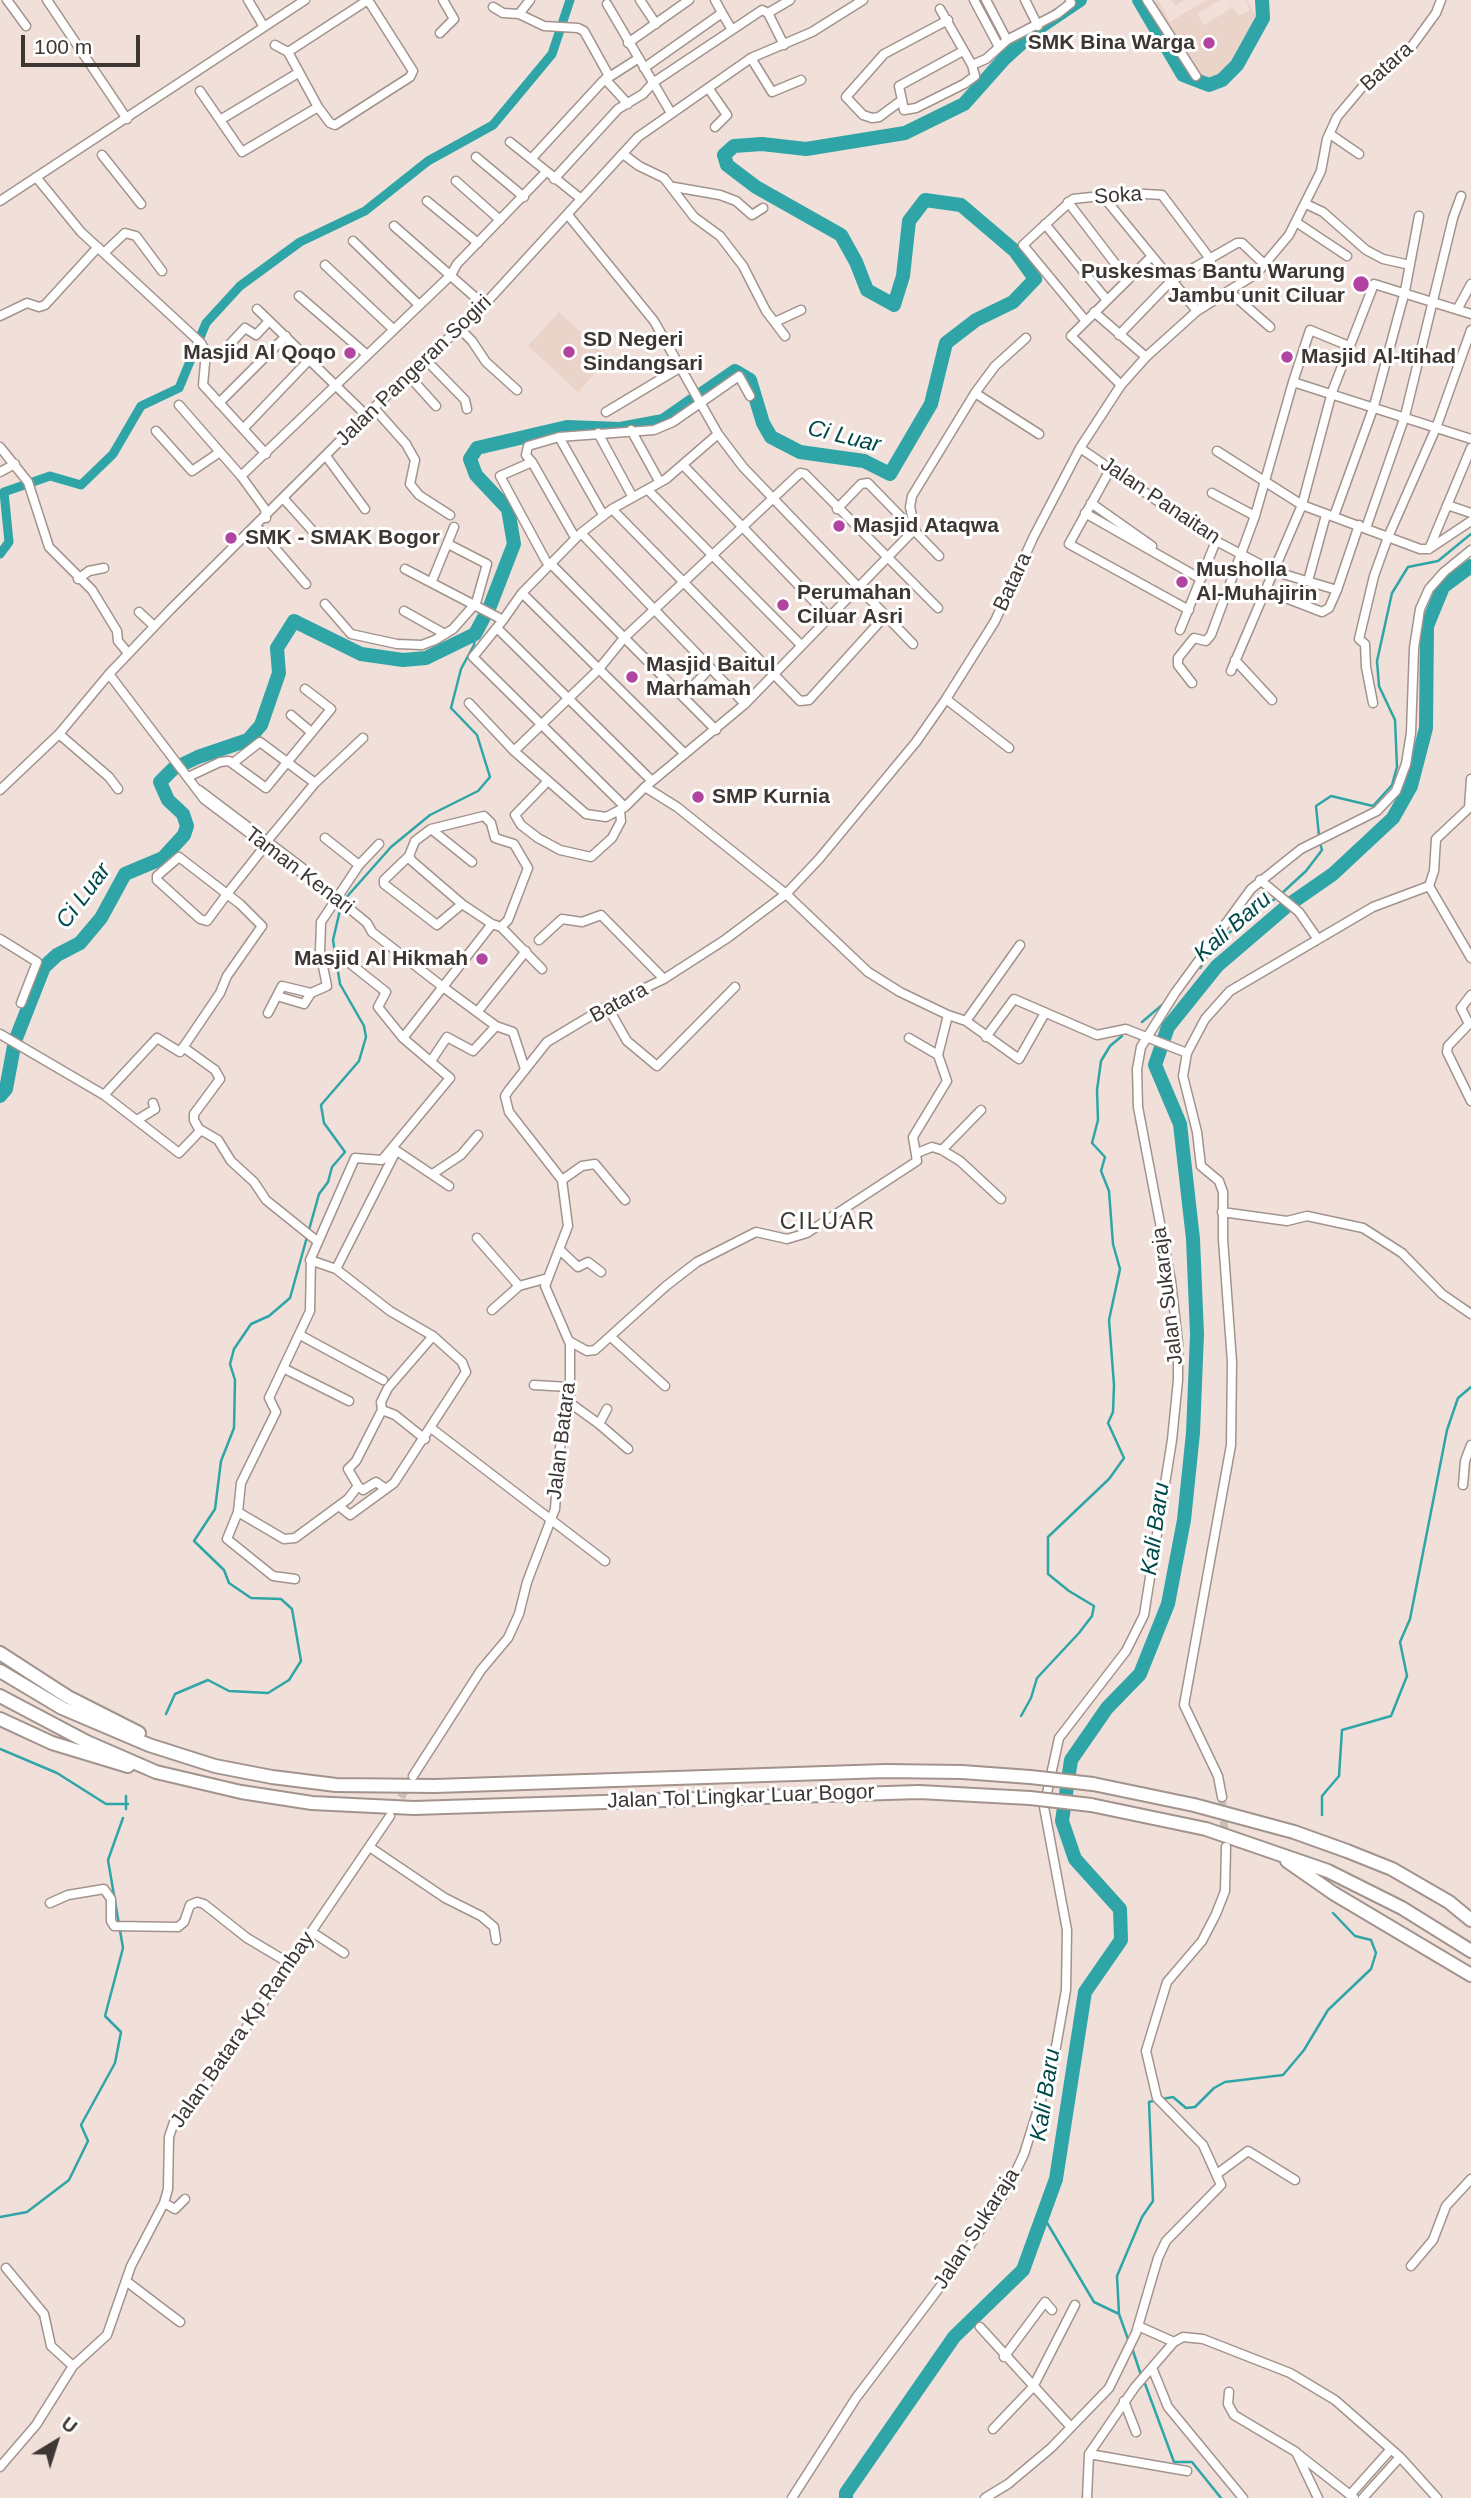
<!DOCTYPE html>
<html>
<head>
<meta charset="utf-8">
<style>
	body { margin:0 }
	#map { position:relative; width:1471px; height:2498px; overflow:hidden; background:#f0e0d9; font-family:Helvetica,sans-serif }
	canvas { display:block }
	.north { position:absolute; left:21px; top:2407px; width:70px; height:70px; -webkit-text-stroke:5px #fff; paint-order:stroke; rotate:38deg; font-size:19px; font-weight:700; line-height:28px; text-align:center; color:#3d3734 }
	.north::after { content:''; display:block; margin:auto; width:24px; height:32px; background:#3d3734; clip-path:polygon(50% 0,100% 100%,50% 72%,0 100%) }
	.scale { position:absolute; left:21px; top:35px; width:119px; height:32px; box-sizing:border-box; border:4px solid #3d3734; border-top:0; padding-left:9px; font-size:21px; line-height:24px; white-space:nowrap; color:#3d3734; -webkit-text-stroke:5px #fff; paint-order:stroke }
</style>
</head>
<body>
<div id="map">
<canvas width="1471" height="2498"></canvas>
<div class="north">U</div>
<div class="scale">100 m</div>
</div>
<script>
const g = document.querySelector('canvas').getContext('2d');
g.lineJoin = 'round';
function fill(path, color) { g.fillStyle = color; g.fill(path, 'evenodd'); }
const shape = rows => new Path2D(rows.map(r => 'M' + r).join(''));
function strokePath(path, color, width, dash) { g.strokeStyle = color; g.lineWidth = width; g.lineCap = dash ? 'butt' : 'round'; g.setLineDash(dash || []); g.stroke(path); }
function write(font, color, halo, rows, align = 'center') {
  g.font = font + ' Helvetica,sans-serif'; g.lineWidth = 6; g.setLineDash([]); g.textBaseline = 'middle'; g.strokeStyle = halo; g.fillStyle = color; for (const [text, x, y, turn = 0] of rows) {
    g.save(); g.translate(x, y); g.rotate((+turn || 0) * Math.PI / 180); g.textAlign = isNaN(turn) ? turn : align; if (halo) g.strokeText(text, 0, 0); g.fillText(text, 0, 0); g.restore();
  }
}
fill(shape([
	[1158,0,1170,22,1181,15,1171,0,1184,0,1175,6,1181,15,1207,0,1220,0,1197,14,1204,25,1232,8,1227,0,1239,16,1250,10,1245,0,1247,0,1256,16,1242,53,1223,76,1205,87,1150,3],
	[559,312,609,358,578,392,528,346]
]), '#ead3c8');
strokePath(shape([
	[1407,768,1416,769],
	[1319,836,1316,806,1331,796,1373,806,1392,785,1397,767,1395,720,1379,686,1377,661,1392,593,1408,567,1438,561,1471,534],
	[1281,894,1306,871,1322,850,1320,843],
	[344,900,391,847,430,815,478,791,490,777,477,735,451,708,461,669,474,645,475,634],
	[1214,944,1276,898],
	[1200,968,1209,953],
	[1142,1022,1162,1005],
	[166,1714,175,1694,208,1680,229,1691,268,1693,289,1680,301,1661,292,1609,281,1599,251,1598,229,1583,224,1570,194,1541,215,1509,221,1461,234,1428,235,1380,230,1364,234,1349,251,1324,269,1316,290,1298,319,1194,328,1182,332,1167,345,1152,324,1123,321,1105,359,1061,366,1037,364,1026,340,984,333,940,341,906],
	[1021,1716,1031,1698,1037,1678,1079,1633,1092,1616,1094,1606,1069,1591,1048,1574,1048,1537,1109,1479,1124,1458,1108,1423,1113,1412,1114,1385,1109,1320,1120,1269,1113,1244,1109,1191,1101,1171,1105,1157,1092,1143,1098,1120,1097,1090,1101,1061,1110,1046,1122,1036],
	[0,1749,57,1773,106,1804,128,1804],
	[126,1796,126,1809],
	[1322,1815,1322,1796,1339,1776,1342,1730,1391,1716,1407,1676,1400,1642,1410,1619,1447,1430,1458,1398,1471,1387],
	[1162,2099,1173,2097,1186,2108,1195,2107,1214,2088,1225,2082,1283,2075,1304,2050,1328,2010,1371,1969,1376,1953,1371,1940,1355,1936,1333,1913],
	[1043,2216,1094,2302,1119,2314,1129,2342],
	[0,2217,27,2212,69,2180,88,2141,81,2125,115,2063,121,2032,105,2016,123,1948,108,1860,123,1818],
	[1119,2314,1117,2276,1142,2217,1153,2201,1149,2102,1153,2101],
	[1132,2348,1141,2375],
	[1144,2381,1174,2462,1192,2462,1221,2498]
]), '#30a5a7', 2.5);
strokePath(shape([
	[0,554,9,542,4,492,50,476,81,485,113,454,141,406,179,388,206,323,240,286,300,242,365,211,428,161,493,125,552,54,570,0]
]), '#30a5a7', 9);
strokePath(shape([
	[1139,0,1183,75,1209,85,1222,80,1237,65,1263,18,1262,0],
	[0,1096,6,1089,15,1041,44,967,57,955,80,943,101,918,125,874,163,858,184,835,187,826,183,814,168,800,160,782,173,769,198,757,248,740,261,725,279,673,277,648,294,621,361,654,403,660,426,658,475,634,490,606,514,544,508,509,476,475,470,459,477,448,567,427,620,429,663,421,735,371,750,380,763,423,771,437,800,452,864,461,890,474,931,404,946,343,976,320,1013,302,1035,279,1015,251,961,205,925,200,909,221,903,276,894,305,867,290,856,262,841,235,756,187,727,165,724,155,734,146,762,144,806,149,905,133,964,104,1004,59,1037,29,1080,0],
	[846,2498,846,2493,954,2337,1023,2270,1056,2179,1085,1992,1121,1940,1120,1909,1075,1859,1062,1821,1071,1760,1107,1708,1140,1674,1168,1604,1184,1520,1193,1433,1197,1334,1193,1239,1180,1124,1155,1065,1168,1027,1217,966,1287,906,1333,874,1393,818,1411,786,1426,728,1427,626,1443,587,1471,566]
]), '#30a5a7', 14);
strokePath(shape([
	[1222,1797,1225,1838],
	[395,1808,409,1783]
]), '#ccbeb8', 8, [8, 4]);
const minor = shape([
	[7,0,26,26],
	[47,0,127,119],
	[248,0,264,27],
	[640,0,656,24],
	[974,0,999,47],
	[986,0,1007,40],
	[1025,0,1038,26],
	[1147,0,1196,76],
	[607,4,671,113],
	[493,7,503,13,519,14,544,26,578,28,584,31,609,76],
	[940,9,972,65],
	[722,13,732,30],
	[768,13,784,45],
	[519,14,530,0],
	[440,33,454,19,443,0],
	[628,43,689,0],
	[275,45,288,52,318,107,330,123,335,125,410,77,413,71,368,0],
	[963,51,899,86,904,110,916,108,964,84,975,76,972,65,986,59,1007,40,1057,14,1071,3,1070,0],
	[288,52,368,0],
	[751,58,772,92,801,80],
	[644,68,722,13,715,0],
	[605,79,628,104],
	[709,89,727,115,715,127],
	[200,91,242,152,318,107],
	[902,100,879,117,872,118,863,115,846,97,884,54,948,20],
	[220,120,298,73],
	[1330,134,1359,154],
	[510,142,580,198],
	[623,154,639,166,664,178,694,217,720,236,743,266,766,311,785,336],
	[102,155,141,204],
	[476,157,524,197],
	[532,158,603,81,639,58],
	[36,177,81,232,201,343,206,352,203,385,266,454],
	[554,179,618,109,643,94,654,82,762,10,768,13,790,0],
	[456,181,500,220],
	[674,187,720,195,736,201,752,215,763,208],
	[1102,195,1197,311],
	[0,201,305,0],
	[427,201,478,243],
	[1068,202,1127,279],
	[1306,204,1323,212,1366,250,1383,259,1410,265],
	[568,215,654,321,718,434,743,467,913,644],
	[1296,222,1347,256],
	[1045,224,1106,299],
	[394,226,484,305],
	[353,241,419,305],
	[105,252,125,233,136,236,162,271],
	[325,265,393,329],
	[1230,292,1270,327],
	[299,296,366,354],
	[1458,308,1471,284],
	[257,309,366,415],
	[1094,312,1146,357],
	[0,316,27,303,39,307,45,305,98,247],
	[1085,320,1023,245,1073,199,1129,193,1162,195,1211,260],
	[775,322,801,310],
	[459,328,472,341,486,362,517,390],
	[1119,335,1171,281,1237,243,1242,243,1264,264],
	[229,345,245,328,256,335,269,321],
	[425,359,465,400,467,409],
	[409,376,436,406],
	[1293,382,1310,330,1349,346],
	[1121,385,1071,336,1151,257],
	[975,393,1039,434],
	[219,403,286,336],
	[179,405,241,476,265,509,266,518],
	[374,408,406,444,415,460,410,484,419,495,450,515],
	[606,412,681,367],
	[243,429,310,359],
	[631,430,658,479],
	[156,431,192,471,220,452],
	[598,433,631,494],
	[559,437,602,513],
	[0,447,28,482,49,547,92,590,117,631,118,641,128,653],
	[1080,448,1216,541,1273,571,1337,590,1359,525],
	[1217,451,1302,505,1420,549,1429,549,1471,521],
	[326,456,365,509],
	[532,462,573,534],
	[683,465,829,617],
	[1111,468,1069,544,1189,610],
	[0,472,15,464],
	[241,476,451,275,457,264,546,172],
	[648,490,801,645],
	[1212,493,1255,516],
	[284,499,318,537],
	[1091,503,1152,546],
	[1447,505,1471,513],
	[612,509,800,701,809,700,885,616],
	[837,509,861,484,868,483,939,556],
	[1085,513,1201,579],
	[1334,516,1374,406,1405,291,1419,216],
	[257,527,306,584],
	[1366,528,1405,416,1453,218,1461,196],
	[915,529,910,507,912,496,975,393,995,366,1026,338],
	[581,533,745,704],
	[1429,549,1471,448],
	[546,561,500,476,532,462,526,455,528,446,559,437,654,430,673,422,739,376,750,396],
	[551,564,716,730],
	[405,569,503,620,473,657,625,807],
	[78,579,89,571,104,568],
	[432,581,454,527],
	[1308,581,1326,515],
	[1265,590,1322,612,1329,608,1337,590],
	[522,593,685,754],
	[325,604,351,634,397,644,422,645,435,640,453,629,476,603,487,564,448,544],
	[404,611,445,634],
	[139,612,154,626],
	[503,620,522,593,581,533,612,509,666,479,718,434],
	[497,628,652,781],
	[1180,630,1216,541],
	[1235,660,1272,700],
	[1231,671,1302,505,1332,392,1374,284,1471,314],
	[109,674,204,799,350,909,367,923,372,932,443,987,496,1026,513,1032,525,1069],
	[1192,683,1178,665,1178,658,1194,638,1206,641,1211,635,1255,516,1293,382,1471,439],
	[683,697,710,668],
	[946,699,1009,748],
	[469,703,514,751,586,814,606,817,625,807,645,787,677,807,786,894,868,972,900,992,948,1015,938,1055,947,1081,913,1137,917,1161,807,1233,787,1239,756,1232,697,1262,666,1286,595,1350,587,1351,569,1341],
	[1373,703,1366,667,1365,644,1359,639,1374,576,1388,537,1436,428,1471,330],
	[291,715,311,732],
	[59,734,109,777,118,789],
	[514,751,598,670,624,638,800,473,805,474,938,608],
	[233,763,260,742,315,783,268,840],
	[188,777,220,762,229,761,266,788,331,709,305,689],
	[548,781,515,815,521,825,538,838,560,850,591,857,612,838,621,821,620,811],
	[315,783,363,738],
	[645,787,745,704,915,529],
	[0,790,59,734,109,674,170,610,366,415,484,305,638,137,751,58,812,32,863,0],
	[199,790,305,870],
	[431,829,472,862],
	[325,838,359,865],
	[409,856,384,880,384,884,437,925,462,904],
	[1260,880,1299,912,1317,938],
	[1429,886,1471,958],
	[501,927,542,969],
	[0,939,37,962,21,1003],
	[539,940,562,919,582,922,601,915,664,979],
	[352,965,386,992,378,1007,403,1038],
	[1471,995,1461,1008,1469,1024,1448,1046,1447,1052,1471,1101],
	[277,996,304,1004,311,993,327,986,320,952,321,922,359,865,379,844],
	[607,1006,627,1041,657,1066,735,987],
	[478,1011,526,951],
	[268,1013,282,986,311,993],
	[948,1015,966,1021,1019,1059,1045,1013],
	[966,1021,1020,945],
	[0,1034,104,1095,179,1153,201,1130,218,1140,231,1161,254,1182,266,1200,317,1241],
	[986,1037,1014,999,1097,1035,1126,1029,1187,1053],
	[909,1038,938,1055],
	[183,1047,215,1070,220,1079,194,1114,194,1120,200,1131],
	[431,1061,447,1037,473,1051,496,1026],
	[104,1095,157,1038,180,1052,220,993,227,976,262,926,240,904,227,894,179,857,157,876,157,880,200,919,207,921,227,894,265,846],
	[137,1120,155,1109,153,1103],
	[394,1149,449,1186],
	[942,1150,981,1110],
	[917,1153,932,1147,942,1150,960,1161,1001,1199],
	[434,1173,461,1155,478,1135],
	[562,1180,582,1166,595,1164,625,1200],
	[1222,1212,1287,1221,1307,1216,1363,1228,1402,1253,1442,1294,1471,1314],
	[477,1238,519,1286],
	[560,1250,578,1267,588,1262,601,1272],
	[310,1260,336,1269,390,1311,433,1336,462,1362,466,1372,394,1483,350,1515,339,1506],
	[336,1269,396,1151],
	[492,1310,519,1286,548,1278],
	[300,1335,383,1380],
	[611,1337,665,1386],
	[283,1368,349,1401],
	[534,1385,569,1387],
	[570,1403,599,1424,607,1409],
	[382,1410,381,1402,388,1388,433,1336],
	[599,1424,628,1449],
	[431,1428,605,1561],
	[1463,1485,1465,1461,1471,1445],
	[358,1486,363,1490,376,1482,386,1489],
	[238,1512,284,1539,295,1538,348,1499,358,1486,348,1469,356,1461,382,1410,395,1415,425,1439],
	[295,1579,273,1576,227,1539,238,1512,241,1483,276,1412,269,1398,310,1311,311,1258,355,1158,382,1160,450,1078,403,1038,492,924,462,904,412,861,409,856,415,841,431,829,484,816,491,823,495,838,514,844,528,868,508,920,501,927,492,924],
	[413,1776,481,1670,508,1638,519,1614,527,1582,555,1509,559,1452,570,1403,570,1344,545,1286,568,1226,562,1180,509,1112,505,1096,509,1090,547,1042,607,1006,664,979,726,939,786,894,819,859,916,742,946,699,995,621,1034,536,1080,448,1121,385,1146,357,1197,311,1257,273,1289,235,1321,171,1327,139,1337,117,1369,79,1412,46,1436,13,1441,0],
	[1222,1797,1218,1776,1184,1705,1231,1445,1232,1362,1223,1239,1223,1192,1219,1181,1201,1166,1197,1132,1183,1076,1187,1053,1205,1019,1230,991,1373,907,1429,886,1434,871,1436,839,1469,808,1471,779],
	[371,1848,445,1898,481,1916,494,1927,496,1940],
	[50,1903,68,1895,104,1889,111,1899,111,1921,114,1926,178,1927,184,1922,190,1905,197,1902,204,1904,247,1938,289,1963],
	[312,1932,344,1953],
	[1217,2174,1248,2151,1295,2180],
	[164,2203,175,2209,185,2199],
	[1411,2266,1433,2240,1446,2206,1471,2179],
	[6,2268,44,2314,51,2346,73,2366],
	[126,2281,180,2322],
	[1138,2326,1174,2342],
	[980,2327,1070,2426],
	[1004,2357,1045,2302,1052,2310],
	[1153,2370,1168,2407,1243,2498],
	[1229,2392,1228,2404,1234,2415,1296,2452,1318,2498],
	[1124,2401,1136,2432],
	[993,2429,1033,2387,1075,2305],
	[1089,2454,1187,2471],
	[1298,2454,1354,2498],
	[0,2467,36,2425,73,2366,107,2335,131,2266,164,2203,168,2189,169,2137,174,2122,212,2078,390,1816],
	[1350,2495,1391,2449],
	[792,2498,856,2398,961,2259,1009,2186,1024,2154,1054,2058,1066,1990,1067,1930,1044,1807,1059,1738,1126,1651,1144,1615,1172,1440,1178,1380,1178,1343,1171,1281,1138,1107,1137,1069,1141,1047,1175,993,1251,889,1301,849,1377,811,1396,791,1406,764,1411,733,1414,648,1420,609,1429,589,1444,572,1471,550],
	[985,2498,1008,2484,1051,2448,1109,2388,1136,2333,1158,2258,1166,2241,1221,2185,1203,2145,1157,2098,1146,2051,1167,1982,1202,1941,1216,1914,1225,1891,1226,1847],
	[1087,2498,1089,2454,1135,2387,1174,2342,1183,2337,1203,2339,1290,2373,1335,2400,1400,2457,1437,2498],
	[1363,2498,1400,2457]
]);
const highway = shape([
	[0,1653,68,1697,139,1733],
	[0,1671,62,1708,149,1745,215,1766,272,1777,336,1785,435,1786,885,1771,962,1772,1030,1777],
	[0,1696,87,1742,156,1772,241,1792,312,1803,414,1808,919,1792,1030,1798],
	[0,1719,52,1743,128,1766],
	[1093,1784,1194,1805,1294,1832,1347,1851,1392,1869,1449,1902,1471,1920],
	[1091,1805,1206,1829,1328,1871,1402,1908,1471,1951],
	[1287,1861,1333,1893,1471,1975]
]);
strokePath(minor, '#a2938c', 11);
strokePath(highway, '#a2938c', 16);
strokePath(minor, '#fff', 8);
strokePath(highway, '#fff', 12);
const highwayBridge = shape([
	[1030,1777,1093,1784],
	[1030,1798,1091,1805]
]);
strokePath(highwayBridge, '#a2938c', 16, []);
strokePath(highwayBridge, '#fff', 12);
for (const [x, y, r, color] of [
	[1209,43,7,"#b143a1"],
	[1361,284,9,"#b143a1"],
	[569,352,7,"#b143a1"],
	[350,353,7,"#b143a1"],
	[1287,357,7,"#b143a1"],
	[839,526,7,"#b143a1"],
	[231,538,7,"#b143a1"],
	[1182,582,7,"#b143a1"],
	[783,605,7,"#b143a1"],
	[632,677,7,"#b143a1"],
	[698,797,7,"#b143a1"],
	[482,959,7,"#b143a1"]
]) { const dot = new Path2D(); dot.arc(x, y, r, 0, 2 * Math.PI); g.fillStyle = color; g.fill(dot); strokePath(dot, '#fff', 2.5); }
write('bold 21px', '#3d3734', '#fff', [
	["SMK Bina Warga",1195,43,"right"],
	["Puskesmas Bantu Warung",1345,272,"right"],
	["Jambu unit Ciluar",1345,296,"right"],
	["SD Negeri",583,340],
	["Sindangsari",583,364],
	["Masjid Al Qoqo",336,353,"right"],
	["Masjid Al-Itihad",1301,357],
	["Masjid Ataqwa",853,526],
	["SMK - SMAK Bogor",245,538],
	["Musholla",1196,570],
	["Al-Muhajirin",1196,594],
	["Perumahan",797,593],
	["Ciluar Asri",797,617],
	["Masjid Baitul",646,665],
	["Marhamah",646,689],
	["SMP Kurnia",712,797],
	["Masjid Al Hikmah",468,959,"right"]
], 'left');
write('21px', '#3d3734', '#fff', [
	["Batara",1387,67,-42],
	["Soka",1118,196,-4],
	["Jalan Pangeran Sogiri",414,371,-44],
	["Jalan Panaitan",1160,501,34],
	["Batara",1013,582,-65],
	["Taman Kenari",299,871,37],
	["Batara",619,1003,-28],
	["Jalan Sukaraja",1168,1296,-97],
	["Jalan Batara",562,1441,-83],
	["Jalan Tol Lingkar Luar Bogor",741,1797,-2],
	["Jalan Batara Kp Rambay",243,2030,-55],
	["Jalan Sukaraja",977,2229,-57]
]);
write('italic 23px', '#02494a', '#fff', [
	["Ci Luar",844,437,14],
	["Ci Luar",84,896,-53],
	["Kali Baru",1233,927,-41],
	["Kali Baru",1156,1529,-82],
	["Kali Baru",1046,2095,-81]
]);
g.letterSpacing = '2px';
write('23px', '#3d3734', '#fff', [
	["CILUAR",828,1223]
]);
g.letterSpacing = '0px';
</script>
</body>
</html>
